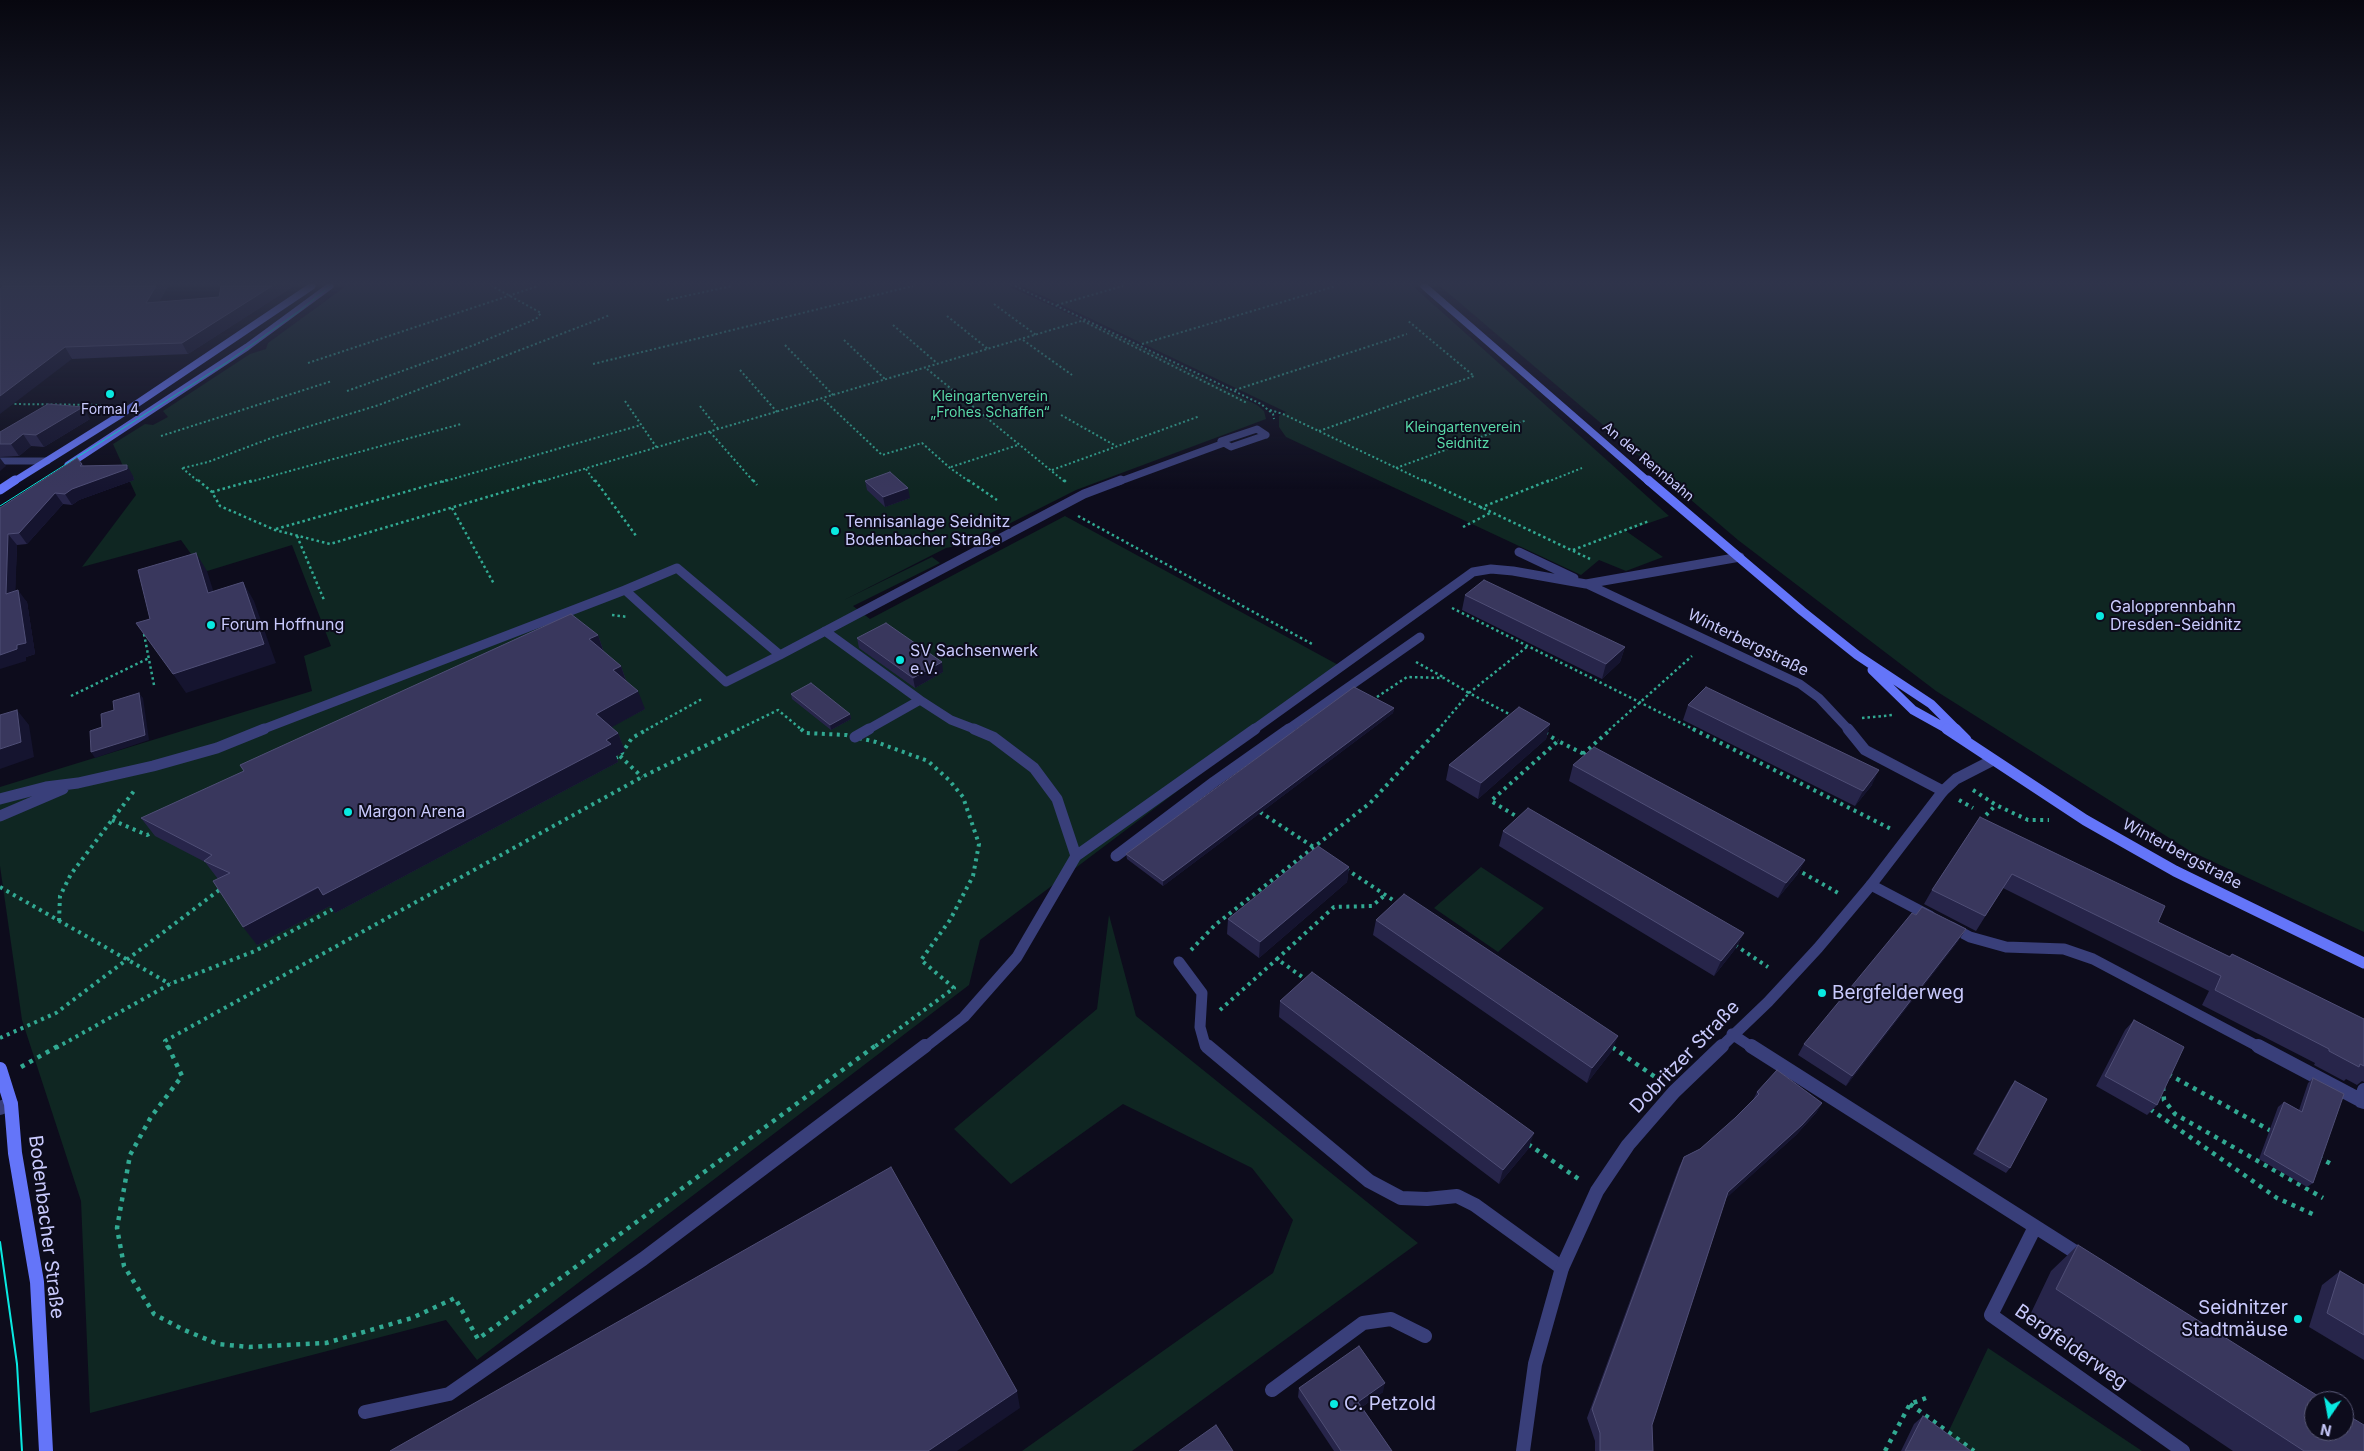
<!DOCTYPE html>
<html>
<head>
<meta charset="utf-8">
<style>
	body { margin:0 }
	#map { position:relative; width:2364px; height:1451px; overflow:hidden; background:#0d0c1c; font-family:Inter,sans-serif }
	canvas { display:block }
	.north { position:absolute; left:2304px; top:1391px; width:50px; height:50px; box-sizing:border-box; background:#0d0c1c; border:1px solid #585876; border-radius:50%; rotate:192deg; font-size:14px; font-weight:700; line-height:20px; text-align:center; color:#c9cafd }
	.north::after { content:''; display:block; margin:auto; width:18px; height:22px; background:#09e9e1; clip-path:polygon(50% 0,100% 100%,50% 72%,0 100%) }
</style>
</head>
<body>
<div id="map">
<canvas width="2364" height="1451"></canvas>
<div class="north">N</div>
</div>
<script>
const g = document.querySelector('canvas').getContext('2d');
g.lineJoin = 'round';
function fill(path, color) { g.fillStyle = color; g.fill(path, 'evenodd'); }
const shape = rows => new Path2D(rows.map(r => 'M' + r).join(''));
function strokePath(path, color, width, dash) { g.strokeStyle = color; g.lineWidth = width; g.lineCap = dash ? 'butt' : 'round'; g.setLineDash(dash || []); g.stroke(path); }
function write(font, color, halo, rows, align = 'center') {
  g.font = font + ' Inter,sans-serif'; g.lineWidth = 4; g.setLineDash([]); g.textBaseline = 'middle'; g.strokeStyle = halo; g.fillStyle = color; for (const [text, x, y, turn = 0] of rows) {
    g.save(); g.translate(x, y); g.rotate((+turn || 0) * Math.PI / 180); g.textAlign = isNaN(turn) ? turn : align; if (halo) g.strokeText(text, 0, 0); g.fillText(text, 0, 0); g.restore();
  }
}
fill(shape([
	[346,286,1008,286,1139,346,1257,405,1264,411,1266,419,1076,490,971,543,946,548,844,600,932,557,940,563,853,606,870,619,1065,516,1342,667,980,940,969,985,477,1360,446,1320,90,1413,81,1201,22,1020,0,866,0,787,312,691,304,656,331,646,292,545,204,572,181,540,82,567,136,495,113,444,145,424,153,425,168,417,163,411,250,354,266,349,268,343],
	[1022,286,1413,286,1669,516,1626,531,1663,557,1626,571,1599,560,1581,575,1286,437,1279,427,1279,416,1286,412],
	[1440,286,2364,286,2364,932,2190,851,1936,691,1738,540],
	[1481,867,1544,908,1498,952,1434,908],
	[1109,915,1136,1016,1418,1243,1132,1451,1022,1451,1273,1273,1293,1220,1252,1168,1123,1104,1011,1184,954,1129,1097,1009],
	[1988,1348,2142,1451,1961,1451,1945,1439]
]), '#0f2622');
strokePath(shape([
	[1015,286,1261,404,1273,414,1274,419],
	[667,300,732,286],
	[994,304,1036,335],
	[1057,305,1123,286],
	[947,316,988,349],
	[1083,321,1247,403],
	[893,325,938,364],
	[844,340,886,380],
	[1023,340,1072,375],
	[1142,344,1336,286],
	[785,345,834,396],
	[308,363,538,286],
	[593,364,913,286],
	[927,369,1065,482],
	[740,370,778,413],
	[1235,390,1407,334],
	[347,391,474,345,536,319,541,313,492,286],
	[824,400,882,455,922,443,950,468,970,482],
	[625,401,657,448],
	[10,404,104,405],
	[700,406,719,430],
	[1270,410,1283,414,1426,482],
	[1061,415,1116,446],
	[1319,431,1474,376,1407,320],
	[710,432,754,482],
	[161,436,332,381],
	[951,467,1018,445],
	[182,468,199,482],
	[183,468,208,462,274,437,379,405,610,315],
	[1396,468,1527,420],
	[586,469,595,482],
	[1052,470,1200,416],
	[250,482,461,424],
	[442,482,641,425],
	[540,482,1088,319],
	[1547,482,1582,468]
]), '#31a992', 2, [2, 2.5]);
strokePath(shape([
	[198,480,212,492,220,506,275,530,330,544,544,480],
	[595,480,637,537],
	[753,480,757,485],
	[968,480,997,500],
	[1064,480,1067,483],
	[1424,480,1590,559],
	[212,492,254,480],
	[452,508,494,584],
	[1480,508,1550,480],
	[1078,516,1312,644],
	[1463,527,1490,513],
	[276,529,447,480],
	[297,536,324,600],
	[1573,550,1649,521],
	[1452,608,1695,730],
	[612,615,628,617],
	[144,634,154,685],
	[1416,662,1443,677],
	[71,696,149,658],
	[1377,697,1407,677,1444,678,1469,693,1438,730],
	[1513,716,1469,693,1528,646],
	[1862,718,1893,715],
	[646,730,702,699],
	[737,730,778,710,802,730],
	[1609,730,1692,656]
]), '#31a992', 2.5, [2.5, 3]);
strokePath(shape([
	[801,729,805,733,846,735,876,742,928,761,949,780,963,797,979,844,973,876,950,920,921,960,954,988,873,1048],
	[1693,729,1891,829],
	[1545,733,1558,741],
	[1583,754,1611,729],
	[620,756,642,777],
	[615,758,620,756,632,738,648,729],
	[1973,790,1996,805,2028,820,2049,820],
	[1959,800,1973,808],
	[1260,812,1318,850],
	[1986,815,1996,805],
	[1521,819,1491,801,1558,741,1588,756],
	[112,820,147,835,155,831],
	[1346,869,1399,904],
	[1796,869,1840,894],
	[0,887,170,984],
	[59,921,60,896,71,874,134,791],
	[1735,945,1768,967],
	[1191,950,1215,925,1370,803,1439,729],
	[1308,981,1277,959,1334,907,1372,906,1385,895],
	[1220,1010,1277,959],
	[0,1038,56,1013,222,888],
	[56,1048,170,984,255,951,333,909],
	[168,1048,165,1041,642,777,739,729]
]), '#31a992', 4, [3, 4.5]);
strokePath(shape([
	[168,1046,182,1076,151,1117,130,1155,117,1228,124,1266,154,1314,182,1329,218,1344,249,1347,326,1343,412,1318,455,1298,478,1339,875,1046],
	[1612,1047,1658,1079],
	[21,1067,58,1046],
	[2168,1074,2273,1132],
	[2163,1087,2164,1100,2175,1114,2323,1198],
	[2150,1109,2277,1198,2317,1216],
	[1528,1144,1580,1180],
	[2318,1157,2333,1165],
	[1910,1404,1974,1451],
	[1885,1451,1910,1404,1926,1398]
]), '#31a992', 4.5, [4, 5.5]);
strokePath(shape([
	[1224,443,1221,441,1257,429,1266,435],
	[1224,443,1231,447,1266,435],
	[1118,482,1224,443]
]), '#393f7a', 7);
strokePath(shape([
	[1519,552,1574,578],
	[677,568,780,655,726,682,625,590,677,568],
	[1587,584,1800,684,1819,698,1849,730],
	[825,631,920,700,867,730],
	[780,655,1084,494,1121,480],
	[920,700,951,720,977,730],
	[261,730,625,590],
	[1253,730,1473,572,1491,569,1513,571,1586,584,1740,557],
	[1287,730,1420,637]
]), '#393f7a', 9);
strokePath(shape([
	[974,729,993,737,1034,768,1057,799,1076,856],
	[1848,729,1865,750,1943,791],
	[855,737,869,729],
	[0,799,46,787,78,783,153,766,217,748,264,729],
	[0,816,63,789],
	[1116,856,1214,782,1289,729],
	[1871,885,1930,916],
	[1951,927,1970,937,2006,947,2064,949,2093,959,2261,1048],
	[1179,962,1202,993,1200,1027,1205,1045,1208,1048],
	[924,1048,964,1017,1017,957,1076,856,1255,729]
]), '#393f7a', 11);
strokePath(shape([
	[1207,1046,1369,1181,1401,1198,1427,1199,1457,1196,1475,1205,1562,1268],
	[2258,1046,2364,1102],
	[2361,1101,2364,1090],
	[1272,1390,1363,1323,1391,1319,1425,1336],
	[365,1412,449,1394,643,1259,925,1046]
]), '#393f7a', 14);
strokePath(shape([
	[0,461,47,461]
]), '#393f7a', 7);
strokePath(shape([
	[1732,1034,1753,1048],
	[1720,1048,1768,1002,1818,948,1871,885,1943,791,1956,779,1993,760]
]), '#393f7a', 11);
strokePath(shape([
	[1751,1046,2083,1257],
	[0,1108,11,1104],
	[2035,1227,1991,1315,2183,1451],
	[1523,1451,1535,1364,1562,1268,1597,1191,1628,1145,1674,1092,1722,1046]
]), '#393f7a', 14);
strokePath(shape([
	[1424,286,1649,482],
	[68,465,247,347,330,286],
	[13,482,117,417,312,286]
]), '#6475f9', 7);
strokePath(shape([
	[1648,480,1802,611,1857,655,1931,704,1957,730],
	[0,490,15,480],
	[1872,670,1913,710,1949,730]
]), '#6475f9', 9);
strokePath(shape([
	[1947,729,2085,820,2175,871,2364,963],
	[1955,729,1966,740]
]), '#6475f9', 11);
strokePath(shape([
	[0,1069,11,1104,15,1153,37,1282,46,1451]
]), '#6475f9', 14);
strokePath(shape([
	[0,506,226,363,298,312,330,286]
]), '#09e9e1', 1);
strokePath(shape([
	[0,1242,17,1364,22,1451]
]), '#09e9e1', 2);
fill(shape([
	[5,286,168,286,159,302,219,297,221,286,294,286,188,354,72,359],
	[90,419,44,447,31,446,19,456,0,457,0,432],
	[82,464,84,466,133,476,134,480,79,500,72,505,63,504,27,544,17,545,15,591,27,602,35,654,26,657,26,661,0,508],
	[865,481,910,498,885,507,867,490],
	[1465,595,1625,647,1620,662,1602,679,1462,610],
	[598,635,604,652,621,666,626,680,645,709,611,727,618,733,625,751,616,756,618,762,335,913,330,906,257,945,218,879,205,862,155,836,141,818],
	[857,638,943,672,915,688,859,648],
	[791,694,850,714,851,719,831,730,792,699],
	[1688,705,1872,785,1855,806,1683,720],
	[1394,708,1393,713,1163,886,1127,859,1126,854],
	[1550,724,1546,739,1478,799,1446,780,1449,765],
	[1573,765,1805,860,1797,875,1778,898,1569,781],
	[1980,817,2158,922,2229,956,2232,954,2364,1019,2364,1082,2362,1081,2357,1085,2346,1079,2344,1081,2314,1065,2315,1063,2202,1005,2209,991,2003,888,1976,931,1924,904,1932,890],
	[1503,831,1744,933,1736,948,1714,976,1499,846],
	[1349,867,1347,882,1259,958,1227,934,1228,919],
	[1376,920,1612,1051,1587,1083,1373,935],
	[1959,940,1846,1086,1798,1055,1804,1044],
	[1280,1001,1529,1148,1499,1184,1279,1017],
	[2134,1020,2157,1105,2147,1115,2096,1086,2125,1030],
	[2313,1078,2313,1183,2307,1187,2259,1159,2278,1107,2284,1102,2299,1110,2308,1083],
	[2015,1081,2010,1168,2006,1173,1973,1154,2011,1086],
	[1757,1092,1822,1103,1816,1113,1796,1135,1726,1198,1652,1425,1653,1451,1595,1451,1595,1441,1587,1418,1679,1167,1684,1157,1700,1149,1735,1118,1753,1100],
	[2078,1245,2364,1451,2233,1451,2030,1315,2051,1271],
	[2340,1271,2364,1285,2364,1360,2309,1327,2322,1285],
	[1299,1388,1383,1392,1362,1407,1392,1451,1334,1451,1298,1397],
	[1923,1416,1971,1451,1901,1451,1914,1424]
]), '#27254a');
fill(shape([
	[156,286,168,286,152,314,146,303],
	[272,286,294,286,188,354,182,343],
	[65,347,72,359,0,414,0,396],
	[83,407,90,419,44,447,36,435],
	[23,434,31,446,19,456,11,444],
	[0,458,6,466,0,471],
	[127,465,133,476,134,480,79,500,72,505,65,494,72,489],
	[908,488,910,498,885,507,883,497],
	[55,493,63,504,27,544,19,533],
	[8,534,17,545,15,605,6,594],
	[196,553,207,571,220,612,208,593],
	[243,582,254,601,276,663,186,693,173,674],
	[18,590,27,602,35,654,26,657,26,661,0,669,0,655],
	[598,635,604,653,589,639],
	[1625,647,1620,662,1602,679,1606,664],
	[942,662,943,672,915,688,913,678],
	[621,666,627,684,613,670],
	[638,691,645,709,603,732,596,714],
	[139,693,143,698,149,740,95,758,91,752],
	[1394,708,1393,713,1163,886,1163,881],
	[17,710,29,725,34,757,0,769,0,749],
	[850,714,851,719,831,730,830,725],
	[1550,724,1546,739,1478,799,1481,783],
	[618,733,625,751,616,756,618,762,335,913,330,906,257,945,243,927],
	[1879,770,1872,785,1855,806,1863,791],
	[1805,860,1797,875,1778,898,1786,883],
	[1349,867,1347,882,1259,958,1260,942],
	[1966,929,1959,940,1846,1086,1852,1076],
	[1744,933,1736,948,1714,976,1721,961],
	[1618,1036,1612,1051,1587,1083,1592,1068],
	[1822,1103,1816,1113,1796,1135,1723,1201,1728,1192],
	[1534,1133,1529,1148,1499,1184,1503,1170],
	[1385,1383,1383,1392,1356,1411,1358,1402],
	[1017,1391,1020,1408,957,1451,928,1451]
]), '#15142f');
const building = shape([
	[3,286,156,286,146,303,219,297,221,286,272,286,182,343,65,347,0,396,0,289,3,286],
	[48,404,83,407,36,435,23,434,11,444,0,444,0,432,48,404],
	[77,458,82,464,80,466,127,465,127,469,72,489,65,494,55,493,19,533,8,534,6,594,18,590,26,643,17,645,17,649,0,655,0,508,77,458],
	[890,472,908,488,883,497,865,481,890,472],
	[196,553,208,593,243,582,264,644,173,674,136,623,150,619,138,570,196,553],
	[1484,580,1625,647,1606,664,1465,595,1484,580],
	[571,614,598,635,589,639,621,666,613,670,638,691,596,714,618,733,606,740,611,744,323,895,318,887,243,927,213,881,230,873,204,861,212,855,141,818,244,771,240,765,571,614],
	[886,623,942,662,913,678,857,638,886,623],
	[811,683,850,714,830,725,791,694,811,683],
	[1354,687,1394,708,1163,881,1126,854,1354,687],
	[1706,687,1879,770,1863,791,1688,705,1706,687],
	[139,693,145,735,91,752,90,731,102,727,101,714,114,710,113,701,139,693],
	[1519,707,1550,724,1481,783,1449,765,1519,707],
	[17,710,21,742,0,749,0,715,17,710],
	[1594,747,1805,860,1786,883,1573,765,1594,747],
	[1528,808,1744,933,1721,961,1503,831,1528,808],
	[1980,817,2165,906,2158,922,2230,957,2232,954,2364,1019,2364,1066,2360,1064,2359,1067,2329,1051,2329,1049,2215,990,2221,976,2012,874,1985,916,1932,890,1980,817],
	[1318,846,1349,867,1260,942,1228,919,1318,846],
	[1404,894,1618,1036,1592,1068,1376,920,1404,894],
	[1922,907,1966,929,1852,1076,1804,1044,1912,913,1916,915,1922,907],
	[1312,972,1534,1133,1503,1170,1280,1001,1312,972],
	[2134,1020,2184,1047,2157,1105,2105,1076,2134,1020],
	[1777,1070,1822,1103,1802,1125,1728,1192,1652,1425,1653,1451,1600,1451,1600,1433,1592,1409,1684,1157,1700,1149,1735,1118,1759,1094,1757,1092,1777,1070],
	[2313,1078,2344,1094,2313,1183,2264,1154,2284,1102,2302,1112,2313,1078],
	[2015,1081,2047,1099,2010,1168,1977,1149,2015,1081],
	[891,1167,1017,1391,928,1451,390,1451,891,1167],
	[2078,1245,2326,1401,2314,1401,2314,1431,2344,1431,2344,1413,2364,1425,2364,1451,2304,1451,2056,1289,2078,1245],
	[2340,1271,2364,1285,2364,1335,2327,1313,2340,1271],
	[1359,1346,1385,1383,1358,1402,1392,1451,1341,1451,1299,1388,1359,1346],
	[1923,1416,1971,1451,1905,1451,1923,1416],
	[1216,1425,1233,1451,1179,1451,1216,1425]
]);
fill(building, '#39375d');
strokePath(building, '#4f4e76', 1);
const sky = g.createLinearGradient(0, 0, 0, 489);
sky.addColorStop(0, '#07070f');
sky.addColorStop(0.58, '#2f344b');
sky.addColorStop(1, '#2f344b00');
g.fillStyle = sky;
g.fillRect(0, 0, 2364, 489);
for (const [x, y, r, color] of [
	[110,394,5,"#09e9e1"],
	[835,531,5,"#09e9e1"],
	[2100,616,5,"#09e9e1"],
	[211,625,5,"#09e9e1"],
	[900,660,5,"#09e9e1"],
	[348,812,5,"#09e9e1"],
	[1822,993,5,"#09e9e1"],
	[2298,1319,5,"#09e9e1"],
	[1334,1404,5,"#09e9e1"]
]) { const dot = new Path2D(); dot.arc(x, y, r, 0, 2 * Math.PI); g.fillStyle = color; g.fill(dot); strokePath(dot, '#0d0c1c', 2); }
write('14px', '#59d9a8', '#0d0c1c', [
	["Kleingartenverein",990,397],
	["„Frohes Schaffen“",990,413],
	["Kleingartenverein",1463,428],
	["Seidnitz",1463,444]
]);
write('14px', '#c9cafd', '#0d0c1c', [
	["Formal 4",110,410]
]);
write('14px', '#c9cafd', '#0d0c1c', [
	["An der Rennbahn",1648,462,40]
]);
write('16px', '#c9cafd', '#0d0c1c', [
	["Tennisanlage Seidnitz",845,522],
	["Bodenbacher Straße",845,540],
	["Galopprennbahn",2110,607],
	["Dresden-Seidnitz",2110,625],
	["Forum Hoffnung",221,625],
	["SV Sachsenwerk",910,651],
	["e.V.",910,669],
	["Margon Arena",358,812]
], 'left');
write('16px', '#c9cafd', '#0d0c1c', [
	["Winterbergstraße",1748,643,26],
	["Winterbergstraße",2182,854,28]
]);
write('19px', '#c9cafd', '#0d0c1c', [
	["Bergfelderweg",1832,993],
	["Seidnitzer",2288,1308,"right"],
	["Stadtmäuse",2288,1330,"right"],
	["C. Petzold",1344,1404]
], 'left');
write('19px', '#c9cafd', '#0d0c1c', [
	["Dobritzer Straße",1685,1057,-46],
	["Bodenbacher Straße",46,1227,83],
	["Bergfelderweg",2071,1347,35]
]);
</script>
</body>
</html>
